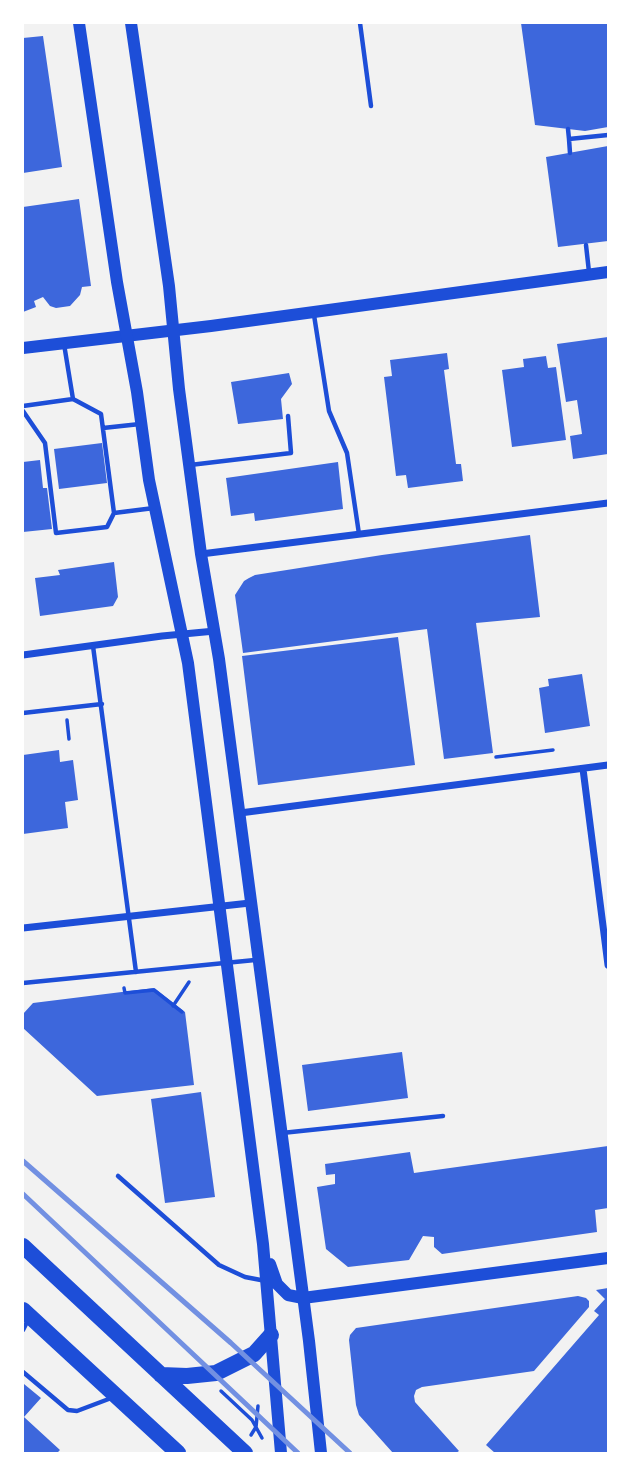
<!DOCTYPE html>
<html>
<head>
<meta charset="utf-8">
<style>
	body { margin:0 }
	#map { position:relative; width:631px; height:1476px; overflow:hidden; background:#f2f2f2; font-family:Arial,sans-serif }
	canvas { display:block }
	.frame { position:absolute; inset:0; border:24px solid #fff; pointer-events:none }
</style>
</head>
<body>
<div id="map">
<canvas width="631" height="1476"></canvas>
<div class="frame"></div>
</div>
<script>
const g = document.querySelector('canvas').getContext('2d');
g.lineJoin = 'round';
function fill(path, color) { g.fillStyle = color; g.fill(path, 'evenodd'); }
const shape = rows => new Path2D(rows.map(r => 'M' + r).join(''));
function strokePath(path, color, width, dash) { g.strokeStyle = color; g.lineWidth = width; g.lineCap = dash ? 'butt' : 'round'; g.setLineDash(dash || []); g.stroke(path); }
fill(shape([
	[521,23,608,23,608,127,585,131,535,125],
	[43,36,62,167,23,173,23,38],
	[608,146,608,241,558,247,546,157],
	[79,199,91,286,82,287,80,295,70,306,56,308,50,306,43,297,34,301,36,307,23,312,23,207],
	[608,337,608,454,573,459,570,436,582,434,577,400,566,402,557,344],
	[447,353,449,369,444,370,456,464,461,464,463,481,408,488,406,475,396,476,384,377,392,376,390,360],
	[546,356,548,368,556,367,566,440,512,447,502,370,524,367,523,359],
	[289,373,292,384,281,399,283,419,238,424,231,382],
	[102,443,107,483,59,489,54,449],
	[40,460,43,488,47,488,52,529,23,532,23,462],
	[338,462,343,509,255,521,254,513,231,516,226,478],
	[530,535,540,617,476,623,493,753,444,759,427,629,243,653,235,595,244,581,249,578,255,575,382,555],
	[114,562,118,597,113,606,40,616,35,578,60,575,58,570],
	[398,637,415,765,258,785,242,656],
	[582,674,590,726,545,733,539,688,549,686,548,679],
	[59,750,60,762,73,760,78,800,65,802,68,828,23,834,23,755],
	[154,988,185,1012,194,1085,97,1096,23,1028,23,1014,33,1003],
	[402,1052,408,1098,308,1111,302,1065],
	[201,1092,215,1197,165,1203,151,1099],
	[608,1146,608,1208,595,1210,597,1232,442,1254,434,1247,434,1237,423,1236,409,1260,348,1267,326,1249,317,1187,335,1184,335,1174,326,1175,325,1164,410,1152,414,1173],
	[608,1288,608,1453,495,1453,486,1445,599,1315,594,1311,605,1299,596,1290],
	[578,1296,586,1298,589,1301,589,1307,534,1371,422,1387,416,1390,414,1396,415,1402,459,1451,456,1453,393,1453,359,1415,356,1405,349,1340,350,1335,356,1328],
	[24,1384,41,1398,24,1417,60,1450,57,1453,23,1453,23,1385]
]), '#3d67dc');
strokePath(shape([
	[67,720,69,739],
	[496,757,553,750],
	[124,988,125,993,154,990,182,1012],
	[173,1006,189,982],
	[221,1391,252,1420,262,1438],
	[251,1435,256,1427,258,1406]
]), '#1d4ed8', 3.5);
strokePath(shape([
	[360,23,371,106],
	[568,129,569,139],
	[570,153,569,139,608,135],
	[586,245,589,272],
	[314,315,329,411,347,453,359,534],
	[23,406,73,399],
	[23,411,45,443,56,533,107,527,114,513,101,414,73,399,64,344],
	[103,428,140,424],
	[190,465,291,453,288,416],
	[114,513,154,508],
	[93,646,136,972],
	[23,713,102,704],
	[23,983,255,960],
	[282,1133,443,1116],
	[118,1176,219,1265,245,1277,266,1281],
	[23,1330,28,1320],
	[23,1372,68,1410,77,1411,114,1397]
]), '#1d4ed8', 4.5);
strokePath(shape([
	[201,554,608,503],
	[23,655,162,636,215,631],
	[583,769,608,965],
	[240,813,608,765],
	[23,928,250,903]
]), '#1d4ed8', 7);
strokePath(shape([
	[23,348,211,326,608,272],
	[303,1298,608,1258]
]), '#1d4ed8', 12);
strokePath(shape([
	[79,23,117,282,137,392,149,480,188,663,263,1244,281,1453],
	[131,23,169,286,179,389,201,554,219,659,309,1341,321,1453],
	[270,1264,277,1284,288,1295,303,1298]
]), '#1d4ed8', 12);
strokePath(shape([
	[23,1246,245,1453],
	[23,1310,178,1453],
	[161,1375,187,1376,216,1373,254,1354,271,1335]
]), '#1d4ed8', 16);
strokePath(shape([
	[23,1161,231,1343,350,1453],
	[23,1194,298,1453]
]), '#7290e2', 5);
</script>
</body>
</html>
